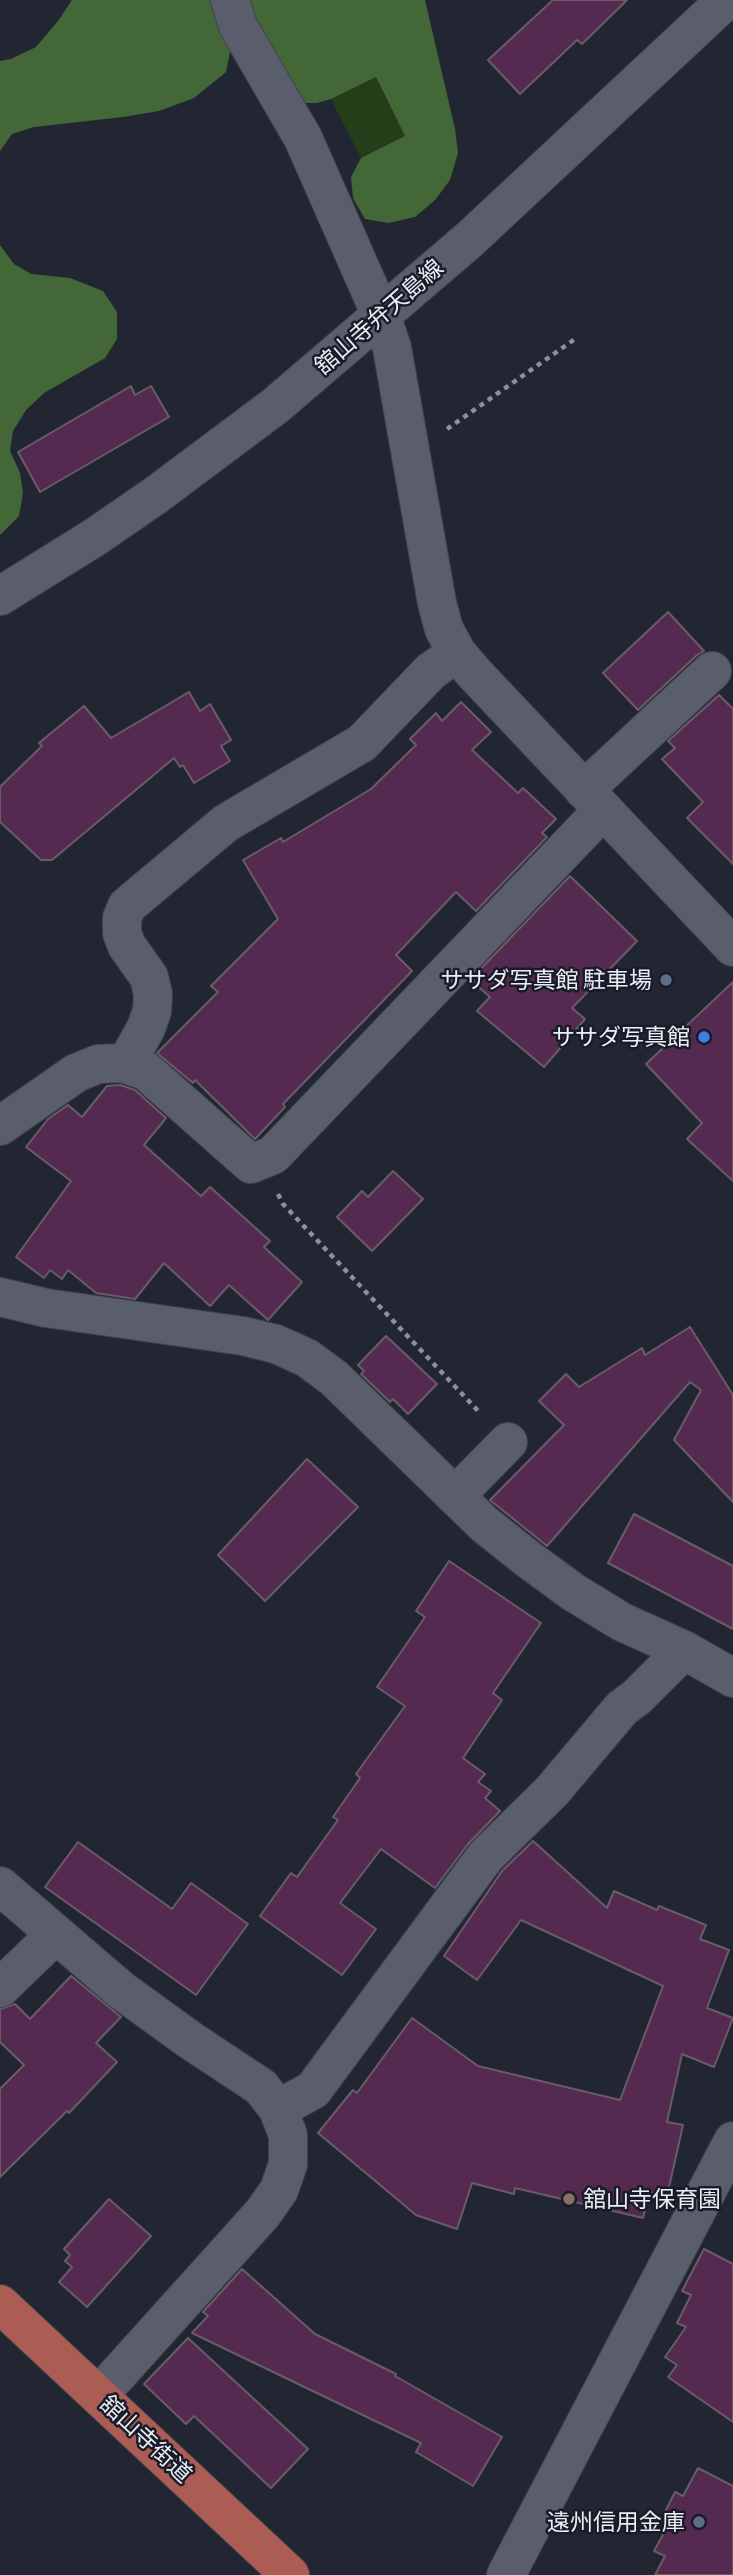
<!DOCTYPE html>
<html>
<head>
<meta charset="utf-8">
<style>
	body { margin:0 }
	canvas { display:block; background:#222632 }
</style>
</head>
<body>
<canvas width="733" height="2575"></canvas>
<script>
const g = document.querySelector('canvas').getContext('2d');
g.lineJoin = 'round';
function fill(path, color) { g.fillStyle = color; g.fill(path, 'evenodd'); }
const shape = rows => new Path2D(rows.map(r => 'M' + r).join(''));
function strokePath(path, color, width, dash) { g.strokeStyle = color; g.lineWidth = width; g.lineCap = dash ? 'butt' : 'round'; g.setLineDash(dash || []); g.stroke(path); }
function write(font, color, halo, rows, align = 'center') {
  g.font = font + ' Barlow,"Noto Sans JP",sans-serif'; g.lineWidth = 5; g.setLineDash([]); g.textBaseline = 'middle'; g.strokeStyle = halo; g.fillStyle = color; for (const [text, x, y, turn = 0] of rows) {
    g.save(); g.translate(x, y); g.rotate((+turn || 0) * Math.PI / 180); g.textAlign = isNaN(turn) ? turn : align; if (halo) g.strokeText(text, 0, 0); g.fillText(text, 0, 0); g.restore();
  }
}
fill(shape([
	[376,77,405,136,361,158,331,99]
]), '#233e19');
fill(shape([
	[72,0,217,0,227,32,230,52,226,72,194,98,159,111,123,117,34,127,12,134,0,151,0,61,11,59,36,47,58,21],
	[243,0,425,0,455,129,458,153,450,180,435,200,415,217,389,223,365,219,353,198,351,177,361,158,405,136,376,77,331,99,317,103,303,103],
	[0,245,14,264,31,274,70,278,103,291,117,312,117,339,105,358,44,393,26,410,13,431,10,451,20,473,23,493,19,516,0,535]
]), '#446738');
const building = shape([
	[553,0,627,0,582,44,577,40,520,94,488,60,553,0],
	[131,386,135,395,151,386,169,417,40,492,18,452,131,386],
	[668,612,704,651,697,655,638,710,603,673,668,612],
	[189,692,200,711,210,704,231,740,221,746,230,761,194,783,183,765,180,767,174,758,52,860,41,860,0,822,0,787,42,746,39,743,84,706,111,738,189,692],
	[719,695,733,709,733,864,687,818,703,802,662,759,675,748,668,741,719,695],
	[461,702,491,732,472,750,518,793,523,788,556,819,542,833,547,837,476,911,456,892,396,955,412,971,283,1104,285,1107,255,1139,195,1080,193,1083,157,1053,218,992,211,986,278,919,243,860,281,838,283,842,371,789,416,745,410,739,436,713,442,721,461,702],
	[570,876,637,941,572,1008,585,1019,544,1067,477,1011,490,997,470,980,570,876],
	[733,982,733,1181,687,1139,702,1123,646,1064,733,982],
	[120,1085,135,1090,166,1118,144,1145,201,1196,210,1187,270,1241,264,1247,302,1282,268,1320,229,1285,210,1306,164,1263,135,1299,96,1293,68,1270,62,1279,50,1270,44,1278,16,1257,71,1181,26,1147,48,1119,68,1105,82,1117,107,1086,120,1085],
	[393,1171,423,1199,372,1251,337,1217,362,1191,368,1197,393,1171],
	[690,1327,733,1395,733,1502,674,1440,701,1390,690,1382,547,1546,490,1500,564,1425,539,1401,566,1374,579,1387,642,1348,645,1355,690,1327],
	[386,1336,437,1384,408,1414,393,1399,390,1402,361,1374,364,1371,358,1365,386,1336],
	[307,1459,358,1507,265,1601,218,1555,307,1459],
	[634,1514,733,1566,733,1629,608,1563,634,1514],
	[449,1561,541,1623,493,1693,502,1700,463,1758,485,1774,478,1782,491,1791,485,1798,500,1811,468,1844,435,1888,381,1849,340,1903,376,1929,342,1975,260,1916,291,1873,297,1877,338,1820,333,1817,360,1778,356,1774,405,1706,377,1687,425,1617,416,1611,449,1561],
	[533,1841,607,1908,614,1891,657,1910,659,1906,706,1925,700,1939,729,1950,707,2008,733,2018,714,2067,682,2054,667,2122,683,2125,667,2196,649,2192,643,2218,515,2188,514,2194,472,2183,457,2229,416,2215,318,2133,353,2090,357,2093,412,2018,478,2066,620,2100,663,1986,521,1920,477,1980,444,1956,502,1871,533,1841],
	[78,1842,172,1909,191,1883,248,1924,196,1995,45,1887,78,1842],
	[71,1976,121,2017,96,2043,117,2062,69,2113,67,2111,0,2177,0,2089,24,2065,0,2042,0,2009,15,2004,30,2019,71,1976],
	[109,2199,151,2236,87,2307,59,2282,72,2267,65,2261,70,2255,64,2249,109,2199],
	[704,2249,733,2264,733,2422,668,2377,677,2365,665,2357,686,2327,677,2323,691,2295,682,2291,704,2249],
	[242,2269,315,2334,396,2374,395,2376,502,2437,473,2486,416,2452,421,2443,192,2333,208,2316,203,2312,242,2269],
	[188,2338,308,2449,271,2488,194,2416,186,2424,144,2384,188,2338],
	[698,2468,733,2486,733,2575,655,2575,665,2556,654,2551,669,2524,661,2520,675,2492,683,2496,698,2468]
]);
fill(building, '#552a50');
strokePath(building, '#695c66', 2);
const minor = shape([
	[230,0,238,26,303,138,381,315,392,348,437,603,444,629,457,653,474,673,733,947],
	[584,790,712,671],
	[126,1064,146,1028,152,1011,153,994,149,977,127,946,122,933,122,918,127,906,226,823,362,743,431,671,457,653],
	[0,1126,76,1073,98,1064,123,1063,146,1071,251,1164,273,1155,603,810],
	[0,1297,46,1308,243,1336,276,1344,307,1358,334,1378,484,1524,528,1559,573,1592,622,1622,684,1650,733,1678],
	[455,1496,508,1442],
	[0,1886,121,1990,190,2040,261,2087,278,2109,288,2135,288,2164,279,2190,263,2213,99,2395],
	[0,1988,55,1935],
	[278,2109,313,2090,485,1857,552,1791,622,1708,637,1697,684,1650]
]);
const tertiary = shape([
	[506,2575,733,2141]
]);
const secondary = shape([
	[0,596,95,537,156,495,275,406,470,239,726,0]
]);
const primary = shape([
	[0,2304,290,2575]
]);
strokePath(minor, '#41444e', 40);
strokePath(tertiary, '#41444e', 40);
strokePath(secondary, '#41444e', 40);
strokePath(primary, '#41444e', 40);
strokePath(shape([
	[447,429,575,339],
	[278,1194,283,1204,481,1414]
]), '#8c9099', 4.5, [5, 5]);
strokePath(minor, '#5a5e6c', 38);
strokePath(tertiary, '#5a5e6c', 38);
strokePath(secondary, '#5a5e6c', 38);
strokePath(primary, '#ab5d53', 38);
for (const [x, y, r, color] of [
	[666,980,7,"#5c6f8a"],
	[704,1037,7,"#3f7fe0"],
	[569,2199,7,"#8d6e63"],
	[699,2522,7,"#5c6f8a"]
]) { const dot = new Path2D(); dot.arc(x, y, r, 0, 2 * Math.PI); g.fillStyle = color; g.fill(dot); strokePath(dot, '#191c28', 2.5); }
write('23px', '#eaedf5', '#191c28', [
	["舘山寺弁天島線",379,317,-41],
	["舘山寺街道",146,2439,43]
]);
write('23px', '#eaedf5', '#191c28', [
	["ササダ写真館 駐車場",652,980],
	["ササダ写真館",690,1037],
	["舘山寺保育園",583,2199,"left"],
	["遠州信用金庫",685,2522]
], 'right');
</script>
</body>
</html>
